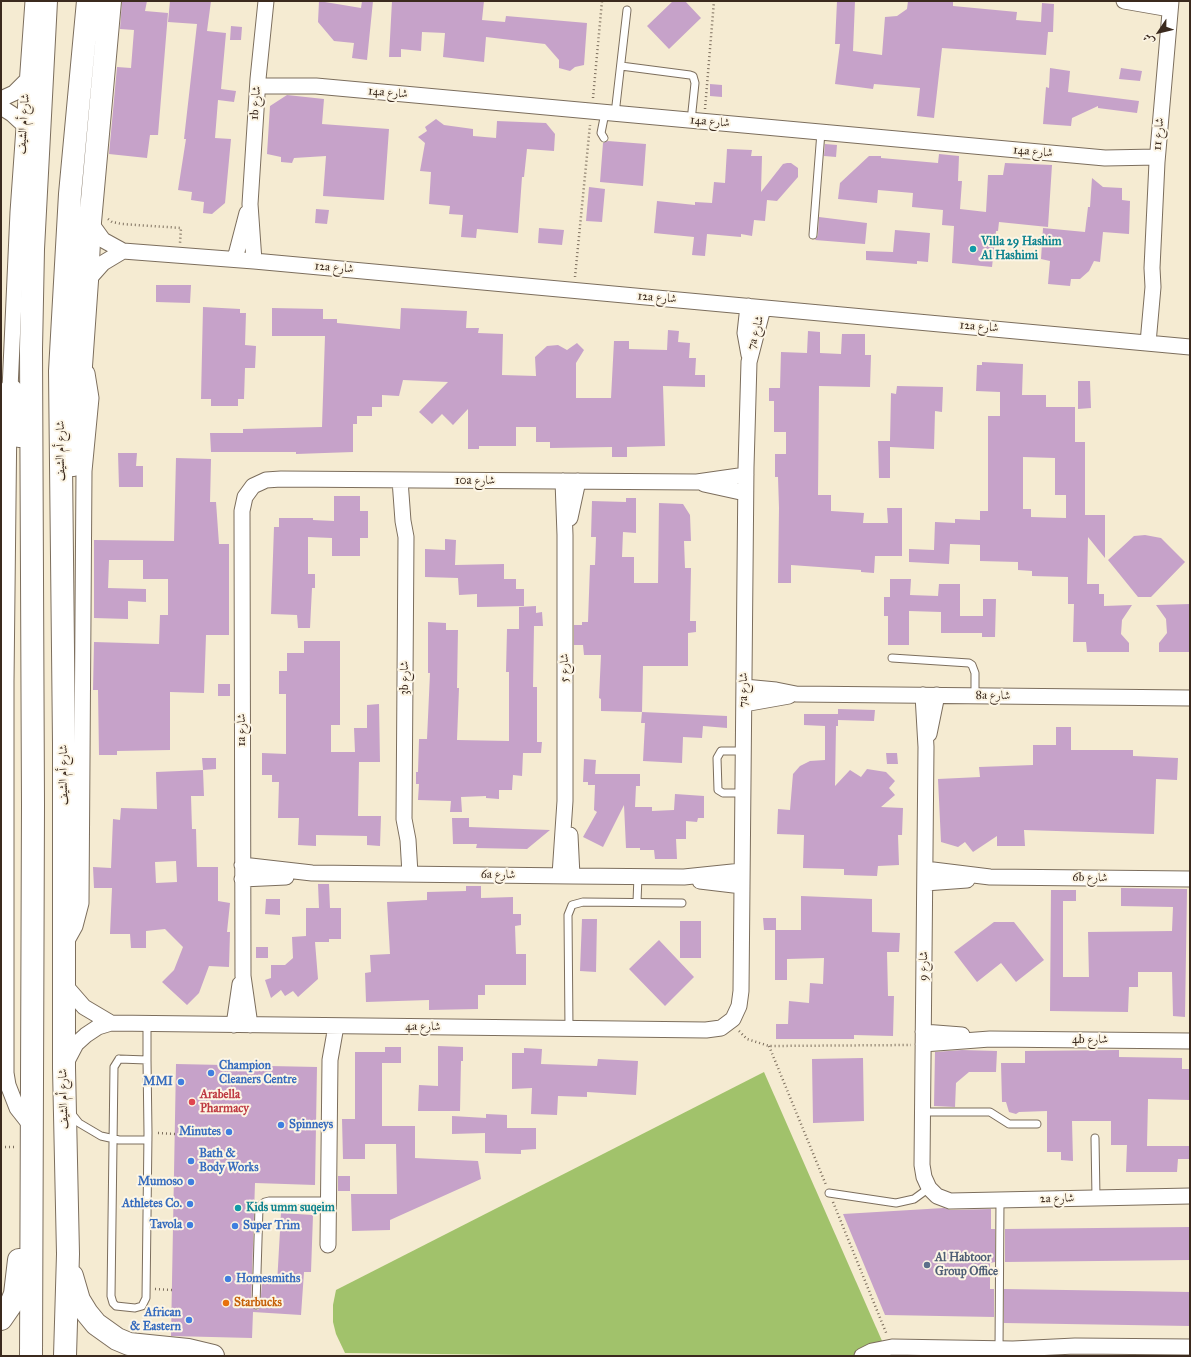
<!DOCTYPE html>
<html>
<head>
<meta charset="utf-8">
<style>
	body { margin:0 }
	#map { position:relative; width:1191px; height:1357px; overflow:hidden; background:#f5ebd2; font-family:"IM FELL Great Primer",Amiri,serif }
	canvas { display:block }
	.frame { position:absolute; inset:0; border:2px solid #3b2a1e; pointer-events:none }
	.north { position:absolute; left:1139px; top:12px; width:40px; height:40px; -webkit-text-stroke:3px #fcf5e5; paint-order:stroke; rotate:235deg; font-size:11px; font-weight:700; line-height:16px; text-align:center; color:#3b2a1e }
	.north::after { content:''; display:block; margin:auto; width:14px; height:18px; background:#3b2a1e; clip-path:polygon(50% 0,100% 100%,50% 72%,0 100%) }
</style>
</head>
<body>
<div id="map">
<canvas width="1191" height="1357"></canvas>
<div class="frame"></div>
<div class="north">ش</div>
</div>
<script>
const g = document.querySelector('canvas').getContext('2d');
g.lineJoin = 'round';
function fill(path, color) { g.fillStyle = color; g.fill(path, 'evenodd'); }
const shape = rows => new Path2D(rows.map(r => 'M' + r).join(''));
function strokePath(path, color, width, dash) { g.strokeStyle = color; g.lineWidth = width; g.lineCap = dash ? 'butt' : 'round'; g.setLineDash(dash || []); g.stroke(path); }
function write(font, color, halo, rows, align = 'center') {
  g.font = font + ' "IM FELL Great Primer",Amiri,serif'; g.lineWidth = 4; g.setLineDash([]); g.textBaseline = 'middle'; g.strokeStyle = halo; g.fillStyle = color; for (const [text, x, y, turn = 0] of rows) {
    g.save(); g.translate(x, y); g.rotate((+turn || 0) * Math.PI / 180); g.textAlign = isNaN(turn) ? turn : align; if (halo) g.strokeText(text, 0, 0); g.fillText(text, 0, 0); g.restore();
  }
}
fill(shape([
	[764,1072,886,1350,886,1356,616,1356,345,1353,336,1334,333,1322,333,1305,336,1290]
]), '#a1c26b');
fill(shape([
	[122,1,147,1,145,11,168,13,158,135,150,135,147,158,109,154,117,67,131,68,134,30,120,29],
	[170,1,211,1,207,31,226,33,221,89,236,91,234,102,218,100,215,138,231,139,225,203,212,214,203,213,204,202,191,200,192,192,178,190,186,139,184,139,197,24,168,22],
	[319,1,361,8,362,1,373,1,367,60,352,58,354,43,334,41,318,22],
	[392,1,484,1,482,20,505,22,506,16,587,23,584,65,575,67,570,71,559,68,559,60,545,44,486,37,484,62,443,57,445,33,422,32,421,51,401,49,401,57,389,57],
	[673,1,685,1,701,18,669,49,647,26],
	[837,1,855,1,853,51,882,55,885,17,897,16,907,9,908,1,953,1,953,6,1017,12,1016,20,1041,22,1042,3,1054,4,1053,32,1048,32,1046,55,942,48,934,118,917,116,920,88,874,84,873,89,835,84,840,44,835,44],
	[231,26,242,27,241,40,230,40],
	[1050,68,1070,71,1068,92,1139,101,1137,113,1098,108,1098,106,1072,118,1071,126,1043,124,1046,87,1049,88],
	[1121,68,1142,71,1140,81,1119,79],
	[710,84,722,85,722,97,710,96],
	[287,95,324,99,322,124,389,129,384,200,323,196,326,156,294,158,292,163,281,162,281,157,267,154,270,106],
	[436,119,444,125,473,129,473,136,496,138,497,121,546,123,555,134,554,151,527,149,524,177,522,177,518,233,477,229,476,238,461,237,463,215,449,214,450,206,429,204,431,172,420,171,425,143,418,137,427,131,425,127],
	[608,141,646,144,643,186,600,182,603,143],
	[825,144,837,145,836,157,824,156],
	[727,149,752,150,751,156,762,156,761,192,783,164,787,163,791,163,798,168,798,177,777,201,767,200,765,221,754,220,752,236,741,234,741,237,707,234,705,256,692,255,694,237,654,233,657,201,695,205,695,202,712,203,714,182,725,183],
	[939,154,959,156,958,181,962,181,960,209,986,212,988,175,1003,175,1005,163,1052,165,1048,227,999,222,998,231,996,231,992,267,952,263,954,226,942,225,943,210,912,207,913,193,878,190,877,203,838,199,840,183,869,156,881,156,881,158,938,163],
	[1092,178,1103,187,1122,188,1122,200,1130,201,1129,234,1103,232,1100,262,1094,261,1089,271,1080,279,1071,279,1070,286,1048,284,1050,261,1041,259,1043,228,1085,232,1088,207,1090,207],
	[589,187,605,189,602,222,586,221],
	[316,209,329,210,327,224,315,223],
	[819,217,867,223,865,244,815,240,818,235],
	[539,228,564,230,562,245,538,243],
	[895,230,930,233,928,262,917,261,917,264,866,260,866,251,893,252],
	[156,285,191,285,190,303,156,302],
	[203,307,240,309,240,313,246,313,245,345,256,346,255,368,245,368,244,399,238,399,238,406,211,406,211,399,201,399],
	[272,308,323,309,323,319,337,319,337,323,400,329,401,308,467,311,466,328,479,328,478,333,503,334,502,375,536,376,535,357,547,346,558,345,567,350,577,343,584,350,576,363,576,398,611,398,614,341,629,341,629,349,667,350,668,330,679,331,678,342,690,343,689,358,696,358,695,375,705,375,705,387,663,386,665,446,627,447,627,457,612,457,612,447,550,448,550,442,536,442,536,427,516,427,516,446,479,446,479,449,468,449,468,409,453,425,442,414,432,424,419,412,448,382,403,380,399,396,382,395,382,407,372,407,372,416,357,416,357,424,353,424,353,452,296,454,296,452,211,452,210,433,243,433,243,429,322,427,325,336,272,336],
	[808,331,820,332,820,353,841,354,842,334,865,334,865,355,871,355,870,387,819,386,818,495,831,495,831,511,864,513,863,523,888,523,887,508,902,508,902,556,875,556,874,573,861,572,861,570,791,565,791,583,778,583,779,508,778,477,775,477,775,454,786,454,786,432,774,432,774,401,769,401,769,388,780,388,781,352,807,353],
	[982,362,1023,364,1022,395,1046,395,1046,407,1075,407,1075,442,1085,442,1085,515,1105,515,1105,558,1088,537,1087,584,1099,584,1099,594,1104,594,1104,606,1132,605,1122,620,1121,634,1129,643,1129,652,1087,652,1086,642,1073,642,1074,604,1068,604,1068,577,1032,576,1032,571,1018,570,1018,562,980,561,980,545,950,544,949,564,909,562,909,549,934,550,935,522,955,523,955,519,980,520,980,511,988,511,988,416,1000,416,1000,392,976,391,977,365,982,365],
	[1023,457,1055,458,1055,495,1066,495,1066,518,1031,517,1031,509,1023,509],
	[1078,381,1090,381,1091,408,1078,409],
	[897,386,943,387,942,412,935,411,934,449,890,447,890,478,879,478,878,441,890,441,891,393,896,394],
	[118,453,137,453,136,466,143,466,143,487,119,487],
	[176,458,211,459,210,502,216,502,219,544,229,544,229,635,206,635,204,693,170,692,170,750,117,751,117,755,99,755,98,690,93,690,94,642,159,644,160,615,168,615,168,579,143,579,143,560,109,560,108,588,146,589,146,602,128,601,128,619,94,618,94,540,174,541],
	[334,496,360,496,360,511,368,511,368,538,360,538,360,556,332,556,332,538,308,537,308,574,315,574,315,588,312,588,310,628,298,628,297,615,271,614,274,527,279,527,279,518,313,518,313,520,334,521],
	[626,498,636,498,636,533,623,532,622,557,634,557,634,583,658,583,659,503,683,504,690,515,691,541,684,541,685,568,691,568,690,621,696,621,696,632,688,633,688,666,643,666,642,712,601,711,601,699,599,698,601,655,584,655,583,645,574,645,574,625,582,625,582,622,588,622,590,565,595,565,596,537,591,537,592,501,626,502],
	[1145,535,1161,538,1185,562,1151,597,1138,597,1108,560,1134,536],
	[445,539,456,540,455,565,504,564,504,579,516,579,516,589,524,589,524,606,477,607,477,594,459,595,458,578,425,577,425,549,445,550],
	[890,579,911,579,910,595,938,596,939,584,960,584,960,616,983,616,983,599,996,599,995,637,982,637,982,633,941,633,941,612,909,611,909,645,888,645,888,616,884,616,884,597,890,597],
	[1190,604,1190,652,1159,652,1159,643,1167,633,1166,619,1156,605],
	[536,606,536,613,542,612,543,626,534,626,533,687,537,687,537,742,542,742,541,753,523,753,522,776,513,775,512,790,499,790,499,799,486,798,486,796,461,797,462,812,450,812,451,801,418,800,419,784,416,784,416,772,418,772,419,739,427,739,430,673,428,673,428,622,446,623,446,630,458,630,457,688,459,688,457,740,509,741,509,672,506,672,507,629,519,629,519,607],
	[304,641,340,641,340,725,331,725,331,752,355,752,354,728,367,728,367,705,379,704,380,762,359,762,358,816,381,816,380,846,367,845,367,836,316,835,316,846,298,845,299,818,278,818,279,782,272,782,272,775,262,775,262,753,286,754,286,694,279,694,279,671,287,671,287,653,304,653],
	[218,684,230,684,230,696,218,696],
	[838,709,875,710,874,721,838,720,838,726,836,726,835,786,850,770,861,777,867,769,886,772,895,781,889,788,895,795,881,807,903,808,902,835,898,835,899,865,878,866,877,876,844,875,844,869,803,868,804,835,777,834,778,809,790,810,793,774,800,766,810,761,825,760,825,726,804,725,804,714,838,714],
	[642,712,727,716,727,728,703,726,702,738,683,737,682,763,643,761,645,723,641,723],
	[1056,727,1071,727,1071,750,1133,750,1133,756,1178,758,1177,780,1156,779,1154,834,1024,830,1025,846,997,846,997,836,973,852,965,842,958,847,941,842,938,779,980,777,979,767,1033,765,1033,745,1056,745],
	[886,753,897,753,898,764,887,764],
	[202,758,216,758,216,769,203,770],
	[584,759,596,760,595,774,640,774,640,786,636,786,635,807,652,807,652,811,674,810,675,794,704,796,704,818,698,818,697,822,686,821,686,839,676,839,677,859,655,859,654,850,640,850,640,848,626,848,624,805,603,847,583,837,597,812,594,810,595,785,588,785,588,782,583,782],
	[203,770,204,796,191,796,192,829,196,829,197,867,218,867,218,901,230,903,227,932,230,932,229,967,209,966,199,993,187,1005,162,982,174,970,183,947,165,929,146,931,146,948,131,948,130,934,110,934,112,888,94,888,93,867,111,868,113,819,120,820,121,808,157,809,156,772],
	[176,861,177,882,156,883,155,862],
	[452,818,469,818,469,827,550,830,527,849,476,848,477,844,453,844],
	[318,884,329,884,330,908,341,908,341,939,329,939,329,942,315,942,318,979,298,997,293,991,285,996,281,990,271,998,265,980,271,978,271,965,285,965,293,958,292,937,306,936,306,908,319,908],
	[466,886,481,886,481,898,513,897,513,914,521,914,521,925,515,926,516,954,526,954,526,985,485,985,485,995,478,995,478,1009,429,1010,429,1000,366,1002,365,973,371,972,370,955,390,954,387,902,427,900,427,892,466,891],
	[1121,888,1187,889,1185,1017,1173,1016,1172,972,1138,972,1138,987,1129,987,1128,1012,1050,1011,1051,890,1076,890,1076,901,1063,901,1063,977,1089,977,1088,932,1172,931,1173,907,1121,906],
	[801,896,872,899,872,932,900,933,899,952,887,952,888,996,894,996,893,1036,854,1035,854,1039,776,1039,776,1024,788,1024,789,1001,809,1003,810,983,823,984,824,958,787,959,787,980,775,980,775,930,801,930],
	[266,899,280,899,280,915,265,914],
	[763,918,776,918,776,930,764,930],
	[582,919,597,919,596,972,580,971],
	[680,921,701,921,701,958,680,958],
	[994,922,1014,922,1044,960,1016,982,1001,963,977,982,954,952],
	[659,940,694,977,665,1006,629,969],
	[256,947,268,947,268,958,256,958],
	[438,1046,463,1047,463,1061,461,1061,460,1111,418,1111,419,1085,438,1086],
	[385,1047,401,1047,401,1063,382,1063,382,1126,415,1126,415,1158,478,1161,481,1179,390,1220,390,1230,352,1231,351,1194,397,1194,396,1144,365,1144,365,1159,343,1159,342,1119,355,1119,355,1052,385,1052],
	[524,1048,542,1049,541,1064,597,1066,598,1059,638,1061,636,1095,587,1092,587,1097,558,1096,557,1115,531,1114,532,1088,512,1089,512,1053,524,1053],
	[962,1050,997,1051,996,1072,969,1072,956,1083,955,1107,934,1106,935,1052],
	[1119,1050,1119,1057,1182,1058,1182,1069,1190,1069,1190,1100,1148,1099,1147,1146,1190,1146,1190,1159,1178,1159,1177,1172,1126,1172,1127,1145,1111,1145,1111,1121,1072,1121,1073,1161,1061,1160,1061,1152,1047,1152,1047,1111,1019,1112,1016,1114,1009,1112,1006,1102,1002,1102,1001,1063,1025,1063,1025,1051],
	[863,1058,864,1121,813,1123,812,1059],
	[176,1064,317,1067,315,1185,255,1183,251,1305,254,1309,258,1310,260,1307,262,1283,277,1284,281,1213,313,1215,311,1272,304,1272,301,1315,253,1312,252,1338,171,1336],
	[486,1114,507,1115,507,1128,536,1128,536,1149,521,1150,521,1154,485,1153,485,1133,452,1134,452,1116,486,1118],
	[338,1176,350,1176,350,1191,338,1191],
	[944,1208,950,1210,991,1209,991,1229,995,1229,995,1262,990,1263,990,1289,994,1289,994,1317,885,1315,843,1214],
	[1190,1227,1190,1260,1005,1262,1005,1229],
	[1004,1289,1190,1292,1190,1326,1004,1323]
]), '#c6a2c9');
const lane = shape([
	[621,66,690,75,693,76,695,83,691,121],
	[615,114,627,10],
	[604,138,601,133,605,113],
	[813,235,821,132],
	[892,658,969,663,972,665,975,673,975,696],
	[743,793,723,793,718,790,717,758,721,751,743,751],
	[637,902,638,876],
	[147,1024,147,1060],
	[569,1029,568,915,572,905,583,902,682,903],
	[119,1059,147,1060,148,1133,146,1298,142,1306,135,1308,116,1306,113,1303,111,1296,114,1067,119,1059],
	[923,1112,990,1112,1009,1124,1037,1124],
	[71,1113,79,1123,101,1136,119,1140,148,1140],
	[1095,1138,1096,1198],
	[829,1193,896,1203,914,1199,929,1188],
	[256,1305,259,1207,265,1202,269,1201,328,1201],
	[999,1349,1000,1200]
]);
const street = shape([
	[1124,1,1170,9],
	[258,86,316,86,1105,158,1157,157],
	[1,99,14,93,27,80],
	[1,107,12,114,25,126],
	[90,222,103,240,123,251,254,261,1190,347],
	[235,259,247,213],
	[254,261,250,204,258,79,266,1],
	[87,281,103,263,123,251],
	[748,306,745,333,749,355],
	[1148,343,1153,287,1152,268,1157,162,1171,1],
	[400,480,403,521,406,537,404,819,408,840,410,874],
	[704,484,745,493],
	[570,518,578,481],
	[744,687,776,690,796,694,1190,698],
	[923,695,926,747,922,1165,924,1177,929,1188,937,1196,950,1201,1190,1196],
	[744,704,789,696],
	[929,734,937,695],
	[570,835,572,876],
	[242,865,312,873,572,876,684,877,742,871],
	[925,869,990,877,1190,879],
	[560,875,565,801,565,535,563,481],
	[242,879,286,877],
	[700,881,742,886],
	[925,883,967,880],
	[65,944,75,926,81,903,84,471,91,398,87,373],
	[64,984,84,1007,111,1023],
	[234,1025,240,984],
	[250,1025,243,976,242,511,245,497,253,486,266,480,281,479,697,482,746,475],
	[923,1032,962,1035],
	[923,1044,990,1039,1190,1041],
	[66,1063,76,1044,86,1035,98,1027,111,1023,706,1030,721,1028,733,1019,739,1006,741,991,746,467,749,362,763,308],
	[32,1127,17,1108,8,1085,6,1073,6,682,9,411,18,212,33,1],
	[328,1245,330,1060,336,1026],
	[862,1356,872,1351,892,1347,1013,1349,1075,1346,1190,1347]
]);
const primary = shape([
	[11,390,17,412,19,436],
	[74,465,87,281,90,222,110,1],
	[72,1276,79,1300,87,1313,96,1324,117,1339,129,1344,188,1350,213,1356],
	[1,1319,10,1306,15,1294,19,1260],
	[31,1356,33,805,31,349,33,249,46,1],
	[65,1356,68,1254,64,1068,64,743,60,371,70,194,88,1]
]);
strokePath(lane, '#7c6e5d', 9);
strokePath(street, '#7c6e5d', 17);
strokePath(primary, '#7c6e5d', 24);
strokePath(shape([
	[593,98,602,1],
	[705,109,714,1],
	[108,219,112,222,122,224,181,228,180,243],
	[575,277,590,125],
	[739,1031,747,1039,769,1046,911,1045],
	[769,1046,826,1185],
	[158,1133,175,1134],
	[1,1147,14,1147],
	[833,1202,887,1335],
	[155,1289,172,1290]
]), '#7c6e5d', 2.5, [1, 3]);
strokePath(lane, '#fff', 7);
strokePath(street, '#fff', 15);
strokePath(primary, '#fff', 22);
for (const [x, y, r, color] of [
	[973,249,4,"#0f9aa8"],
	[211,1073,4,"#3f7fe0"],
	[181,1082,4,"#3f7fe0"],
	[192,1102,4,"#e0444e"],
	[281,1125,4,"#3f7fe0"],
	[229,1132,4,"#3f7fe0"],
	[191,1161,4,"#3f7fe0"],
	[191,1182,4,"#3f7fe0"],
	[190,1204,4,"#3f7fe0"],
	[238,1208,4,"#0f9aa8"],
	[190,1225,4,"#3f7fe0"],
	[235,1226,4,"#3f7fe0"],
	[927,1265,4,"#5c6f8a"],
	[228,1279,4,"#3f7fe0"],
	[226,1303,4,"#e8710a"],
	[189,1320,4,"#3f7fe0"]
]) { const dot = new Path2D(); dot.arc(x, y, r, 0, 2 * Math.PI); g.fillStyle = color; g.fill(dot); strokePath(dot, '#fcf5e5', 1.5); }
write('12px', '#3b2a1e', '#fcf5e5', [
	["14a شارع",388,93,5],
	["1b شارع",256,103,-86],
	["14a شارع",710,122,5],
	["شارع أم الشيف",24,124,-86],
	["شارع 11",1159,134,-85],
	["14a شارع",1033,152,5],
	["12a شارع",334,268,5],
	["12a شارع",657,298,5],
	["12a شارع",979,327,5],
	["7a شارع",756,333,-75],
	["شارع أم الشيف",61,451,-90],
	["10a شارع",475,481],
	["شارع 5",565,668,-90],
	["3b شارع",405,678,-90],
	["7a شارع",744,690,-90],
	["8a شارع",993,696,1],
	["1a شارع",242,730,-90],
	["شارع أم الشيف",64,775,-90],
	["6a شارع",498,875,1],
	["6b شارع",1090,878,1],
	["شارع 9",924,966,-89],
	["4a شارع",423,1027,1],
	["4b شارع",1090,1040],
	["شارع أم الشيف",64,1099,-91],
	["2a شارع",1057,1199,-1]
]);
write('bold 12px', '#0d838f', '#fcf5e5', [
	["Villa 29 Hashim",981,242],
	["Al Hashimi",981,256],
	["Kids umm suqeim",246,1208]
], 'left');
write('bold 12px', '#366cbe', '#fcf5e5', [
	["Champion",219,1066,"left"],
	["Cleaners Centre",219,1080,"left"],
	["MMI",173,1082],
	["Spinneys",289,1125,"left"],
	["Minutes",221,1132],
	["Bath &",199,1154,"left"],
	["Body Works",199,1168,"left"],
	["Mumoso",183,1182],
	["Athletes Co.",182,1204],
	["Tavola",182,1225],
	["Super Trim",243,1226,"left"],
	["Homesmiths",236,1279,"left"],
	["African",181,1313],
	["& Eastern",181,1327]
], 'right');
write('bold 12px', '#be3a42', '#fcf5e5', [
	["Arabella",200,1095],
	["Pharmacy",200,1109]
], 'left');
write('bold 12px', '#4e5e75', '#fcf5e5', [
	["Al Habtoor",935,1258],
	["Group Office",935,1272]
], 'left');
write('bold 12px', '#c56008', '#fcf5e5', [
	["Starbucks",234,1303]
], 'left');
</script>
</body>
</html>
